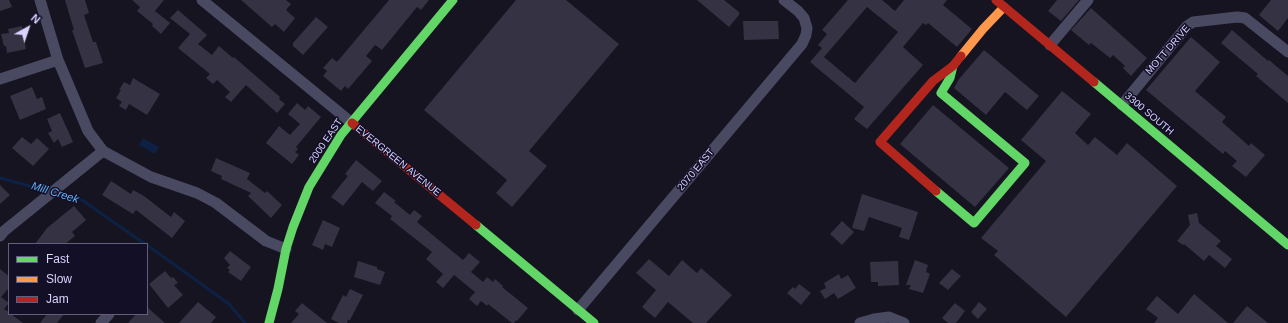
<!DOCTYPE html>
<html>
<head>
<meta charset="utf-8">
<style>
	body { margin:0 }
	#map { position:relative; width:1288px; height:323px; overflow:hidden; background:#161421; font-family:Arial,sans-serif }
	canvas { display:block }
	.legend { position:absolute; left:8px; top:243px; width:140px; height:72px; box-sizing:border-box; background:#130f26; border:1px solid #625e7d; margin:0; padding:5px 7px; list-style:none; font-size:12px; color:#d9d4ff }
	.legend li { display:flex; align-items:center; gap:8px; height:20px }
	.legend b { width:20px; border:1px solid #625e7d }
	.north { position:absolute; left:8px; top:8px; width:40px; height:40px; -webkit-text-stroke:3px #130f26; paint-order:stroke; rotate:40deg; font-size:11px; font-weight:700; line-height:16px; text-align:center; color:#d9d4ff }
	.north::after { content:''; display:block; margin:auto; width:14px; height:18px; background:#d9d4ff; clip-path:polygon(50% 0,100% 100%,50% 72%,0 100%) }
</style>
</head>
<body>
<div id="map">
<canvas width="1288" height="323"></canvas>
<ul class="legend">
<li><b style="height:5px;background:#63d668"></b>Fast</li>
<li><b style="height:5px;background:#ff974d"></b>Slow</li>
<li><b style="height:5px;background:#b3261e"></b>Jam</li>
</ul>
<div class="north">N</div>
</div>
<script>
const g = document.querySelector('canvas').getContext('2d');
g.lineJoin = 'round';
function fill(path, color) { g.fillStyle = color; g.fill(path, 'evenodd'); }
const shape = rows => new Path2D(rows.map(r => 'M' + r).join(''));
function strokePath(path, color, width, dash) { g.strokeStyle = color; g.lineWidth = width; g.lineCap = dash ? 'butt' : 'round'; g.setLineDash(dash || []); g.stroke(path); }
function write(font, color, halo, rows, align = 'center') {
  g.font = font + ' Arial,sans-serif'; g.lineWidth = 3; g.setLineDash([]); g.textBaseline = 'middle'; g.strokeStyle = halo; g.fillStyle = color; for (const [text, x, y, turn = 0] of rows) {
    g.save(); g.translate(x, y); g.rotate((+turn || 0) * Math.PI / 180); g.textAlign = isNaN(turn) ? turn : align; if (halo) g.strokeText(text, 0, 0); g.fillText(text, 0, 0); g.restore();
  }
}
fill(shape([
	[143,138,159,147,155,154,139,145]
]), '#0d2144');
strokePath(shape([
	[0,178,48,191],
	[56,193,79,198,145,244],
	[147,245,229,304,245,323]
]), '#0d2144', 3);
fill(shape([
	[0,0,9,0,12,7,0,11],
	[65,0,85,0,89,13,84,15,93,42,96,42,103,63,85,68,72,30,74,30],
	[132,0,164,0,155,11,170,23,161,34,152,26,153,24,137,11,140,7],
	[241,0,286,0,291,4,286,10,295,18,284,32,275,24,272,27],
	[389,0,429,0,421,10,417,7,382,50,375,45,366,56,372,61,348,89,345,86,341,91,323,76,327,71,323,68,332,58,337,62],
	[516,0,566,0,619,44,529,151,547,166,512,207,496,193,507,180,424,110],
	[697,0,724,0,739,12,739,15,729,27],
	[848,0,882,0,895,11,904,0,947,0,943,5,972,29,957,47,928,23,926,25,923,23,903,47,923,65,867,129,854,119,864,107,810,62,822,48,818,45,827,34,822,30],
	[867,7,898,32,855,83,824,57],
	[1057,0,1079,0,1061,21,1048,11],
	[1271,0,1288,0,1288,18,1278,31,1259,15],
	[1091,8,1147,58,1131,76,1123,68,1125,66,1113,55,1110,58,1091,43,1089,45,1071,30],
	[178,10,207,35,198,44,212,55,219,46,233,58,234,57,280,97,279,99,285,104,277,113,246,85,231,102,225,97,230,92,217,80,213,84,206,78,210,74,178,48,190,34,170,18],
	[316,17,328,27,303,55,293,46,293,43],
	[743,21,778,21,779,39,744,40],
	[22,26,26,49,7,53,6,46,4,46,1,34,9,33,8,29],
	[1232,30,1268,61,1269,60,1288,76,1288,103,1256,76,1258,74,1221,43],
	[1191,37,1220,62,1195,91,1226,117,1222,122,1249,146,1251,143,1265,155,1246,177,1232,166,1237,161,1225,151,1223,154,1146,90],
	[984,50,1039,96,1027,110,1005,92,986,115,954,88,959,79],
	[133,78,160,94,147,115,129,104,126,110,119,106,122,102,116,98,121,90,119,90,124,82,130,85],
	[32,87,37,99,42,97,46,109,20,120,10,96],
	[1062,91,1091,114,1075,133,1088,145,1095,137,1117,155,1127,143,1177,186,1066,317,994,255,998,251,981,238,1046,161,1021,140],
	[297,103,305,110,308,106,321,117,296,147,298,149,295,152,299,155,292,164,266,143,279,126,290,135,300,124,288,114],
	[933,105,1009,168,975,207,900,144],
	[60,113,73,142,62,147,58,139,54,143,48,133,52,131,47,119],
	[22,137,31,144,37,138,49,149,33,166,12,148],
	[216,158,250,173,247,179,265,193,267,191,282,205,271,218,248,196,251,193,221,179,222,176,211,171],
	[356,160,382,181,373,191,362,182,343,206,331,197,348,176,345,174],
	[111,181,131,194,133,190,144,196,171,217,174,212,185,221,172,238,136,210,133,214,102,195],
	[0,185,10,195,0,204],
	[384,192,396,201,394,202,410,215,414,210,422,216,417,222,463,260,469,253,480,262,471,272,483,282,487,277,493,282,495,279,503,286,502,287,528,308,517,321,516,320,514,323,512,323,488,304,487,306,481,301,477,306,469,299,475,292,454,275,443,288,436,282,443,274,426,259,432,252,390,219,392,216,375,203],
	[862,194,918,212,909,240,899,237,902,228,869,217,864,231,852,228],
	[74,206,86,220,72,232,75,236,65,244,35,244,47,228],
	[1197,213,1199,223,1221,241,1216,246,1232,259,1225,268,1209,255,1204,261,1184,244,1183,245,1177,241,1190,225,1188,215],
	[323,220,340,228,332,247,325,244,323,250,312,245],
	[842,221,854,232,842,245,830,234],
	[230,251,251,267,241,281,228,272,230,270,227,268,230,265,224,258],
	[649,259,669,276,682,260,697,273,701,268,732,295,706,323,693,323,668,302,655,318,642,307,656,290,636,273],
	[915,260,928,265,926,272,930,274,923,293,909,289,911,285,906,285],
	[358,261,377,267,377,269,385,272,380,285,354,277],
	[898,261,899,285,878,286,878,282,871,282,870,262],
	[0,269,9,276,9,288,1,297,9,303,4,309,9,312,9,314,11,314,23,323,0,323],
	[952,269,961,276,948,290,939,283],
	[165,271,171,278,173,277,178,283,174,285,183,295,168,308,149,284],
	[839,274,841,279,848,275,856,288,838,299,834,293,825,299,820,291,826,288,824,283],
	[799,284,811,293,801,305,787,293,793,287,795,289],
	[350,289,363,295,350,320,348,320,347,323,339,323,331,319,343,295,346,297],
	[1194,294,1228,323,1154,323,1158,318,1146,309,1157,296,1178,314],
	[198,302,216,317,211,323,179,323],
	[979,302,987,309,978,319,971,312],
	[302,303,327,323,291,323,299,314,295,311],
	[955,303,965,311,956,323,948,323,942,318],
	[1247,306,1268,323,1233,323],
	[147,307,165,323,128,323,136,314,147,314],
	[47,314,64,314,57,323,40,323]
]), '#343243');
strokePath(shape([
	[40,0,58,60,88,131,103,151,151,177,197,193,216,203,266,241,286,249],
	[202,0,352,123],
	[1050,45,1088,0],
	[0,79,58,60],
	[1122,105,1187,26,1193,22,1237,17,1245,18,1288,52],
	[0,236,4,231,103,151],
	[578,310,802,44,806,35,807,28,804,18,798,11,784,0],
	[101,323,109,314],
	[860,323,874,319,889,317,904,323]
]), '#4a4962', 11);
strokePath(shape([
	[1094,82,1288,245],
	[936,191,974,223,1025,163,941,93,950,78,953,66],
	[476,225,594,323],
	[269,323,278,289,286,249,293,227,309,187,341,135,453,0]
]), '#63d668', 9);
strokePath(shape([
	[961,56,983,29,1004,7]
]), '#ff974d', 9);
strokePath(shape([
	[996,0,1094,82],
	[352,123,476,225],
	[936,191,880,142,933,81,953,66,961,56]
]), '#b3261e', 9);
write('10px', '#d9d4ff', '#130f26', [
	["MOTT DRIVE",1168,50,-49],
	["3300 SOUTH",1149,114,40],
	["2000 EAST",326,141,-56],
	["EVERGREEN AVENUE",398,161,39],
	["2070 EAST",696,170,-50]
]);
write('italic 11px', '#62b6ff', '#130f26', [
	["Mill Creek",55,193,17]
]);
</script>
</body>
</html>
